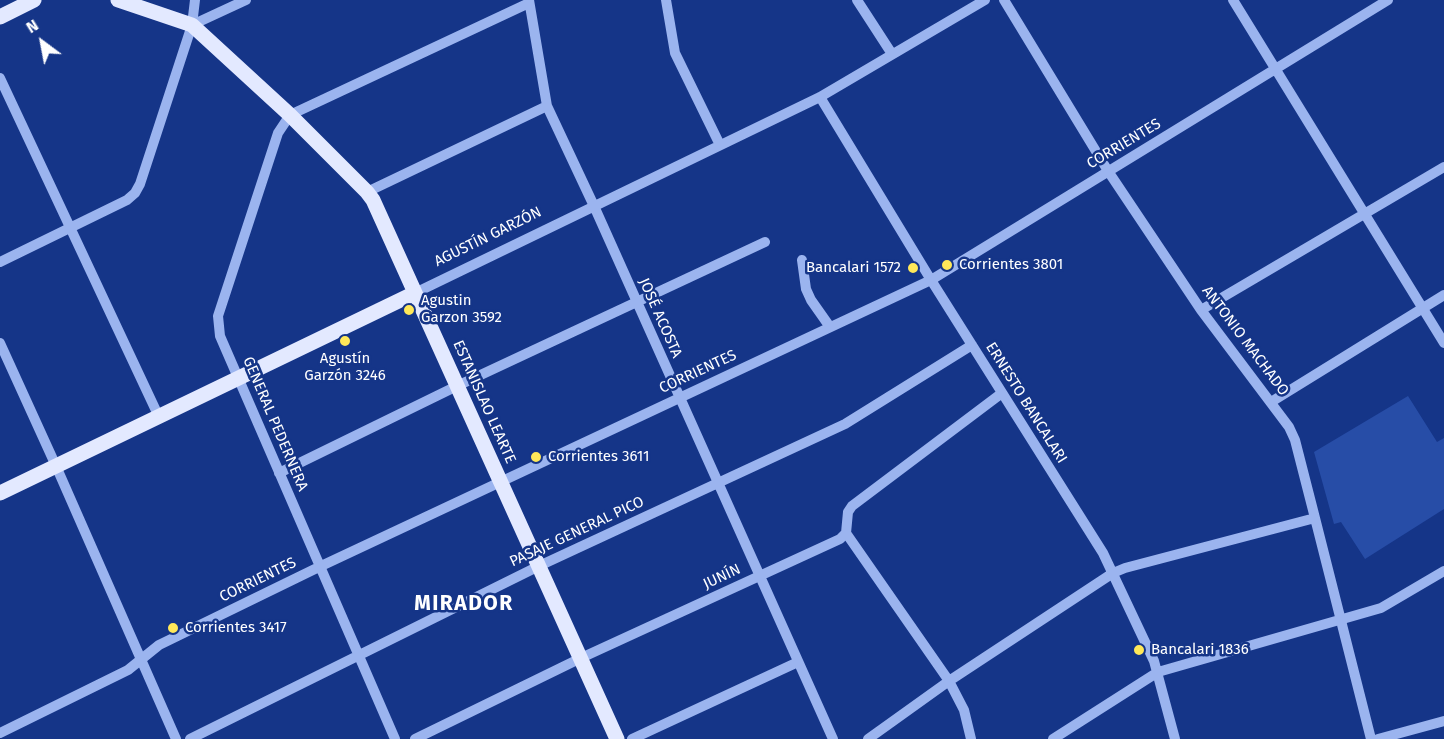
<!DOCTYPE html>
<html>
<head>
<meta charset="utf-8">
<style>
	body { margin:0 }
	#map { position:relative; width:1444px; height:739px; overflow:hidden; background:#153588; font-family:"Fira Sans",sans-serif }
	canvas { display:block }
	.north { position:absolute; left:12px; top:12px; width:60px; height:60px; -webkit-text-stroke:4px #153588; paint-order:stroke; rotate:328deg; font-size:16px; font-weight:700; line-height:24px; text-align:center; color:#fff }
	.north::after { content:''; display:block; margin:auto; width:21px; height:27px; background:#fff; clip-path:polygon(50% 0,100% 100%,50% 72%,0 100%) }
</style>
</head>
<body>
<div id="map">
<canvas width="1444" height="739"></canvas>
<div class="north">N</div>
</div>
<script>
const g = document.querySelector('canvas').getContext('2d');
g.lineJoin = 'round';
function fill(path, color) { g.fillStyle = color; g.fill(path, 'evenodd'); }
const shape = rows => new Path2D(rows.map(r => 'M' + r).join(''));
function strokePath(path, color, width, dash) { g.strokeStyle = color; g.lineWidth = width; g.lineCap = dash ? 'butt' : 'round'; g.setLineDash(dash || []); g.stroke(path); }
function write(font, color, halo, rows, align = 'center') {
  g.font = font + ' "Fira Sans",sans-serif'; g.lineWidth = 5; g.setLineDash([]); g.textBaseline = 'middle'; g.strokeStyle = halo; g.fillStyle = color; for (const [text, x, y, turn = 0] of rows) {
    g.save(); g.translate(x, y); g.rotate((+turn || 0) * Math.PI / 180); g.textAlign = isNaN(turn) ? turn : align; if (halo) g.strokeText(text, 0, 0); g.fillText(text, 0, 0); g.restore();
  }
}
fill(shape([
	[1408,396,1437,442,1444,438,1444,509,1365,559,1341,522,1334,524,1314,452]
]), '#274da7');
strokePath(shape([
	[529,0,547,106,594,206,833,739],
	[666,0,675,53,720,145],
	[857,0,892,54],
	[1004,0,1108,171,1201,310,1289,427,1295,440,1315,518,1371,739],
	[1233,0,1444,343],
	[192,25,246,0],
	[0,78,159,417],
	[820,97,931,280,1103,553,1154,661,1175,739],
	[367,192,547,106],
	[802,260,806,289,811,300,830,327],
	[0,262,127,200,135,193,140,184,192,25,195,0],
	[415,293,820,97,985,0],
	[1201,310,1444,167],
	[0,343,56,466,176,739],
	[1271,402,1444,295],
	[279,473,457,386,765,242],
	[846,533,949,681,964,710,971,739],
	[0,733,128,670,159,645,319,567,931,280,1388,0],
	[190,739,539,566,845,424,972,345],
	[395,739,220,336,218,316,278,133,290,115,529,3],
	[415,739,581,658,840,539,846,533,848,512,852,506,1002,393],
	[632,739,798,662],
	[868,739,949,681,1113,573,1125,568,1315,518],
	[1053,739,1158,672,1381,608,1444,571],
	[1378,739,1444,721]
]), '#9bb4ef', 10);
strokePath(shape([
	[118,0,192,25,290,115,367,192,373,200,617,739],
	[0,17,34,0],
	[0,493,415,293]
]), '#e3e9ff', 15);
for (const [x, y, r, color] of [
	[947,265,6,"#ffe859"],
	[913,268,6,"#ffe859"],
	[409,310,6,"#ffe859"],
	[345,341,6,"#ffe859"],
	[536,457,6,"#ffe859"],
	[173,628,6,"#ffe859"],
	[1139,650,6,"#ffe859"]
]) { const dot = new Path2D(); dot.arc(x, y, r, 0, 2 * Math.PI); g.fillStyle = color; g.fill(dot); strokePath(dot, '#153588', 2); }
write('15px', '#fff', '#153588', [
	["CORRIENTES",1124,144,-31],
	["AGUSTÍN GARZÓN",488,237,-26],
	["JOSÉ ACOSTA",660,318,66],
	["ANTONIO MACHADO",1245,341,53],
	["CORRIENTES",698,372,-25],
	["ESTANISLAO LEARTE",484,402,66],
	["ERNESTO BANCALARI",1026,403,58],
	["GENERAL PEDERNERA",275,424,67],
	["PASAJE GENERAL PICO",577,532,-25],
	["JUNÍN",722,577,-25],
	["CORRIENTES",258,580,-26]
]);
write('15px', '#fff', '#153588', [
	["Corrientes 3801",959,265],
	["Bancalari 1572",901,268,"right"],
	["Agustin",421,301],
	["Garzon 3592",421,318],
	["Agustín",345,359,"center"],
	["Garzón 3246",345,376,"center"],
	["Corrientes 3611",548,457],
	["Corrientes 3417",185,628],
	["Bancalari 1836",1151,650]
], 'left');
g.letterSpacing = '1.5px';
write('bold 21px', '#fff', '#153588', [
	["MIRADOR",464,604]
]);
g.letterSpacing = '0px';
</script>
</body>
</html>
